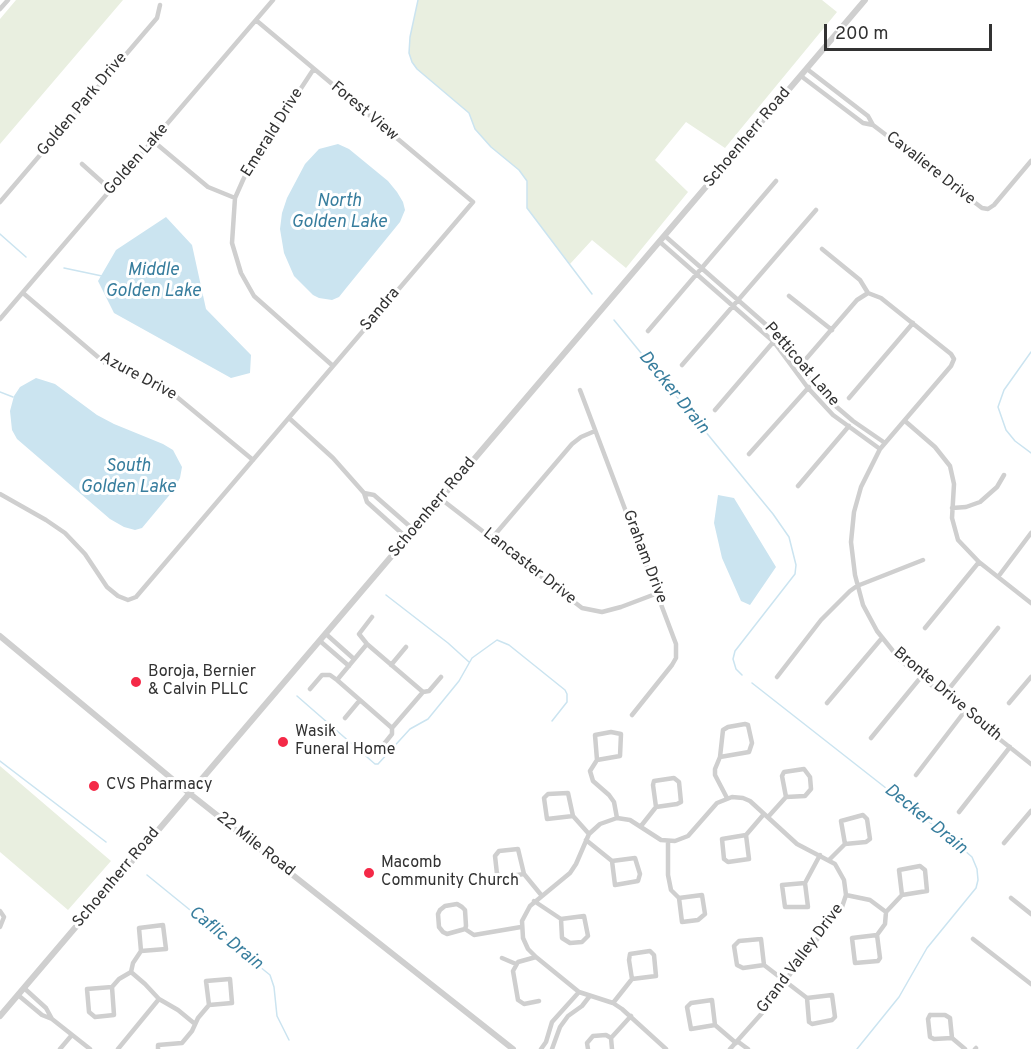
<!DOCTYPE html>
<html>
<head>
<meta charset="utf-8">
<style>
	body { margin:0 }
	#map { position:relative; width:1031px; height:1049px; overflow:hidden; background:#fff; font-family:Overpass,sans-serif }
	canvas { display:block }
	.scale { position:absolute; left:824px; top:24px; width:168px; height:27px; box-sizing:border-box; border:3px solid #323232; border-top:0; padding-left:8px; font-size:18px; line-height:21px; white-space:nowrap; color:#323232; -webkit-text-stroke:4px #fff; paint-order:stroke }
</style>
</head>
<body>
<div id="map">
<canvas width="1031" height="1049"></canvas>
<div class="scale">200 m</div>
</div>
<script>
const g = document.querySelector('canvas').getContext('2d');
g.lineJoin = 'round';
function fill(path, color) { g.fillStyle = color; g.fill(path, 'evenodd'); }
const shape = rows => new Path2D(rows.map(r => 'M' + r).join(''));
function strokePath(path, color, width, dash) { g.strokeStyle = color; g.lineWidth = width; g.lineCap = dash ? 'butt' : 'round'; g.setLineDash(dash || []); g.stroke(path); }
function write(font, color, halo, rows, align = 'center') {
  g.font = font + ' Overpass,sans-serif'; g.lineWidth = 6; g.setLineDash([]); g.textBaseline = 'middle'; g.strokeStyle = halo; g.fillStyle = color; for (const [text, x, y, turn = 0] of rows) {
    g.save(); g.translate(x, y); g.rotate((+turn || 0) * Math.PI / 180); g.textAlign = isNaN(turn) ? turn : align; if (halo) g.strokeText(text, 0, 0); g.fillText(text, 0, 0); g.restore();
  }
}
fill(shape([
	[16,0,123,0,0,144,0,19],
	[418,0,822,0,837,12,725,148,686,122,655,160,688,192,626,268,592,240,570,264,527,208,527,181,519,170,491,147,475,129,469,113,417,69,412,62,409,53,410,37],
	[0,766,111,861,68,910,0,852]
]), '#e9efe0');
fill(shape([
	[338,144,349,149,388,181,397,192,403,202,405,210,400,222,347,287,339,297,332,300,319,298,313,295,294,276,284,253,280,229,282,213,287,198,305,164,319,149],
	[166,217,192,245,206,309,251,355,250,373,231,378,114,313,98,281,116,250],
	[36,378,55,384,97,415,114,424,163,444,173,450,182,467,180,478,172,492,142,528,135,530,124,527,110,519,17,439,12,430,10,411,14,396,20,387],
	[718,495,734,498,776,567,750,605,741,601,722,558,714,523]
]), '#cbe4f0');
strokePath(shape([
	[418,0,410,37,409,53,412,62,417,69,469,113,475,129,491,147,519,170,527,181,527,208,592,294],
	[0,234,26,257],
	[64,268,102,276],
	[614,320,773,514,789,537,796,565,795,574,735,651,733,659,736,669,742,675],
	[1031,352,1004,390,998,407,1006,430,1015,441,1031,453],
	[0,392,13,397],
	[386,595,448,643,469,662],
	[752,683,956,843,972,857,977,869,978,880,976,888,927,948,899,997,857,1049],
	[297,696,375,764,378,764,410,729,428,719,459,681,472,658,497,640,509,645,565,690,567,694,567,702,552,721],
	[0,761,106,842],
	[147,875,270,975,274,987,277,1016,289,1040]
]), '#cbe4f0', 1.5);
strokePath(shape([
	[0,9,8,0],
	[807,69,868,116,873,125,982,208,988,209,994,205,1031,161],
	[313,70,250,166,243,180,235,198,232,243,241,273,254,296,333,366],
	[801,76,863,123,873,125],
	[153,141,208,187,235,198],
	[82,164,111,190],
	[0,202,157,18,160,5],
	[665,236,779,336,813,383,832,403,853,421,885,443],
	[660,242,774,342,808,388,833,415,880,449],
	[822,249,860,280,868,293],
	[23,293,105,363,166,388,253,460],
	[868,293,881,298,951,354,954,359,951,366,880,449,861,487,854,512,851,542,855,575,863,605,877,631,901,661,1031,764],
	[789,296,832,330],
	[0,319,273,0],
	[648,331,776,181],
	[682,365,816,210],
	[799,367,857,300,868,293],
	[580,390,676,644,676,658,672,665,632,715],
	[849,398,913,323],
	[715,410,775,340],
	[289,418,333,458,364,493],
	[905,421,935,447,950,466,954,484,952,518,958,540,979,562,1031,603],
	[749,454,809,387],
	[798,486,849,426],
	[0,494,46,520,65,533,85,554,107,587,118,596,128,600,136,597,473,202,257,21],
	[441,499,582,608,602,612,621,607,658,593],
	[952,508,966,507,980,502,997,487,1004,475],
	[407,538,367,502,364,493,374,495,414,530],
	[492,538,572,444,581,437,595,431],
	[998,577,1031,533],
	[925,628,979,562],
	[326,634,354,659],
	[320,641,349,666],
	[367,644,423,692,392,728,337,680,367,644],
	[367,644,359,634,372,617],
	[391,665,406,647],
	[777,677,821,620,850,591,857,586,923,560],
	[310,689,322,675,330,675,337,680],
	[423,692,429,691,441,677],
	[944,695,998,628],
	[827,703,882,638],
	[1009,703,1031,677],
	[345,718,360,700],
	[871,738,921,677],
	[380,749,392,734,392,728],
	[720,757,723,730,728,727,745,724,748,725,752,743,749,752,720,757,715,769,715,775,727,798],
	[597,760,595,735,611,732,621,734,620,756,597,760,590,771,593,781,609,795,614,802,617,818],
	[916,775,965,711],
	[959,812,1010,747],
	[573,816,547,819,544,798,548,794,568,793,573,816,589,834],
	[768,817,786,797,805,796,811,789,810,777,804,769,784,772,782,776,786,797],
	[641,826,656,807,677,804,681,802,679,782,674,778,654,781,653,785,656,807],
	[746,835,722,839,724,859,728,862,749,859,746,835,764,814],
	[586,840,612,861,635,858,640,874,638,881,615,885,612,861],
	[668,842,668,875,671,890,679,898,702,895,705,914,698,920,682,922,679,898],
	[1004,843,1031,811],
	[829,860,845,844,866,842,870,839,867,819,863,815,841,821,845,844],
	[524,874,504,877,497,874,495,856,499,851,518,849,524,874,542,896],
	[805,883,782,885,785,907,808,907,805,883,820,855],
	[846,895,870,900,886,912,885,924,877,935,852,938,855,963,878,961,880,958,877,935],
	[1011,898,1031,914],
	[534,901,561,919,584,916,588,936,582,942,570,943,562,938,561,919],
	[0,911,4,917,0,927],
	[886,912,902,895,927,891,925,870,920,866,899,870,902,895],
	[465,929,447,934,443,932,439,927,438,914,440,910,445,906,457,904,462,907,465,910,466,926,465,929,474,935,521,927],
	[761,939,764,965,743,968,737,965,734,946,739,941,761,939],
	[973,939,1031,984],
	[536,957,518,962,513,971,518,1000,524,1004,539,1001],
	[502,958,516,964],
	[764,965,807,998,832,995,835,1017,832,1020,812,1024,809,1022,807,998],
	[131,972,133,963,141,951,139,928,163,925,166,949,141,951],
	[131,972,145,984,159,999,178,1010,195,1024],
	[112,987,114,1015,95,1017,89,1012,87,989,112,987,119,979,131,972],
	[18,995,42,1015,52,1019,46,1008,24,988],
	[613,1003,632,979,656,976,654,955,650,951,630,954,629,960,632,979],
	[930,1015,945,1015,950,1018,952,1038,934,1039,930,1037,928,1019,930,1015],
	[52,1019,90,1049],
	[715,1025,691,1029,687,1007,691,1003,712,1000,715,1025,736,1043],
	[952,1038,965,1049],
	[737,1041,748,1049],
	[60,1049,71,1036],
	[118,1049,159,999],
	[158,1049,158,1045,182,1043,192,1031,198,1018,209,1005,206,981,230,979,232,1003,209,1005],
	[541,1049,546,1042,552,1022,579,992],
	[552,1049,560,1027,568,1016,582,1006,589,997],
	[588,1049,587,1043,593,1036,606,1035,611,1038],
	[612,1049,611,1038,631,1016],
	[666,1049,622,1009,613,1003,579,992,536,957,528,949,523,938,522,921,530,906,570,873,576,864,589,834,600,824,617,818,630,820,661,840,675,841,688,836,717,803,732,797,743,798,750,801,797,844,835,864,844,880,846,895,842,907,784,982,771,1003,730,1049],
	[975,1049,976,1048]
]), '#cfcfcf', 4.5);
strokePath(shape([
	[0,636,189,793,513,1049],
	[0,1016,865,0]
]), '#cfcfcf', 6);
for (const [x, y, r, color] of [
	[136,682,6,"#f42947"],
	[283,742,6,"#f42947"],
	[94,786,6,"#f42947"],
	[369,873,6,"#f42947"]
]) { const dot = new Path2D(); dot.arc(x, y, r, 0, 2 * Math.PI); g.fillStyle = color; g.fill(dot); strokePath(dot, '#fff', 2); }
write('16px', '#323232', '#fff', [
	["Golden Park Drive",83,105,-50],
	["Forest View",364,112,40],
	["Emerald Drive",273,133,-58],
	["Schoenherr Road",748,138,-50],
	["Golden Lake",137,160,-49],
	["Cavaliere Drive",930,169,38],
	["Sandra",381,310,-50],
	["Petticoat Lane",801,365,49],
	["Azure Drive",138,377,28],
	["Schoenherr Road",433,508,-50],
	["Graham Drive",644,557,69],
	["Lancaster Drive",529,567,38],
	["Bronte Drive South",947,695,40],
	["22 Mile Road",255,845,38],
	["Schoenherr Road",117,878,-50],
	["Grand Valley Drive",801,959,-53]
]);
write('16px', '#323232', '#fff', [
	["Boroja, Bernier",148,673],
	["& Calvin PLLC",148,691],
	["Wasik",295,733],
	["Funeral Home",295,751],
	["CVS Pharmacy",106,786],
	["Macomb",381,864],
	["Community Church",381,882]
], 'left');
write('italic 18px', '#377d9d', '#fff', [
	["North",339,202],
	["Golden Lake",339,223],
	["Middle",153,271],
	["Golden Lake",153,292],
	["Decker Drain",673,393,51],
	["South",128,467],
	["Golden Lake",128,488],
	["Decker Drain",925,820,39],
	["Caflic Drain",225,939,39]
]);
</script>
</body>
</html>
